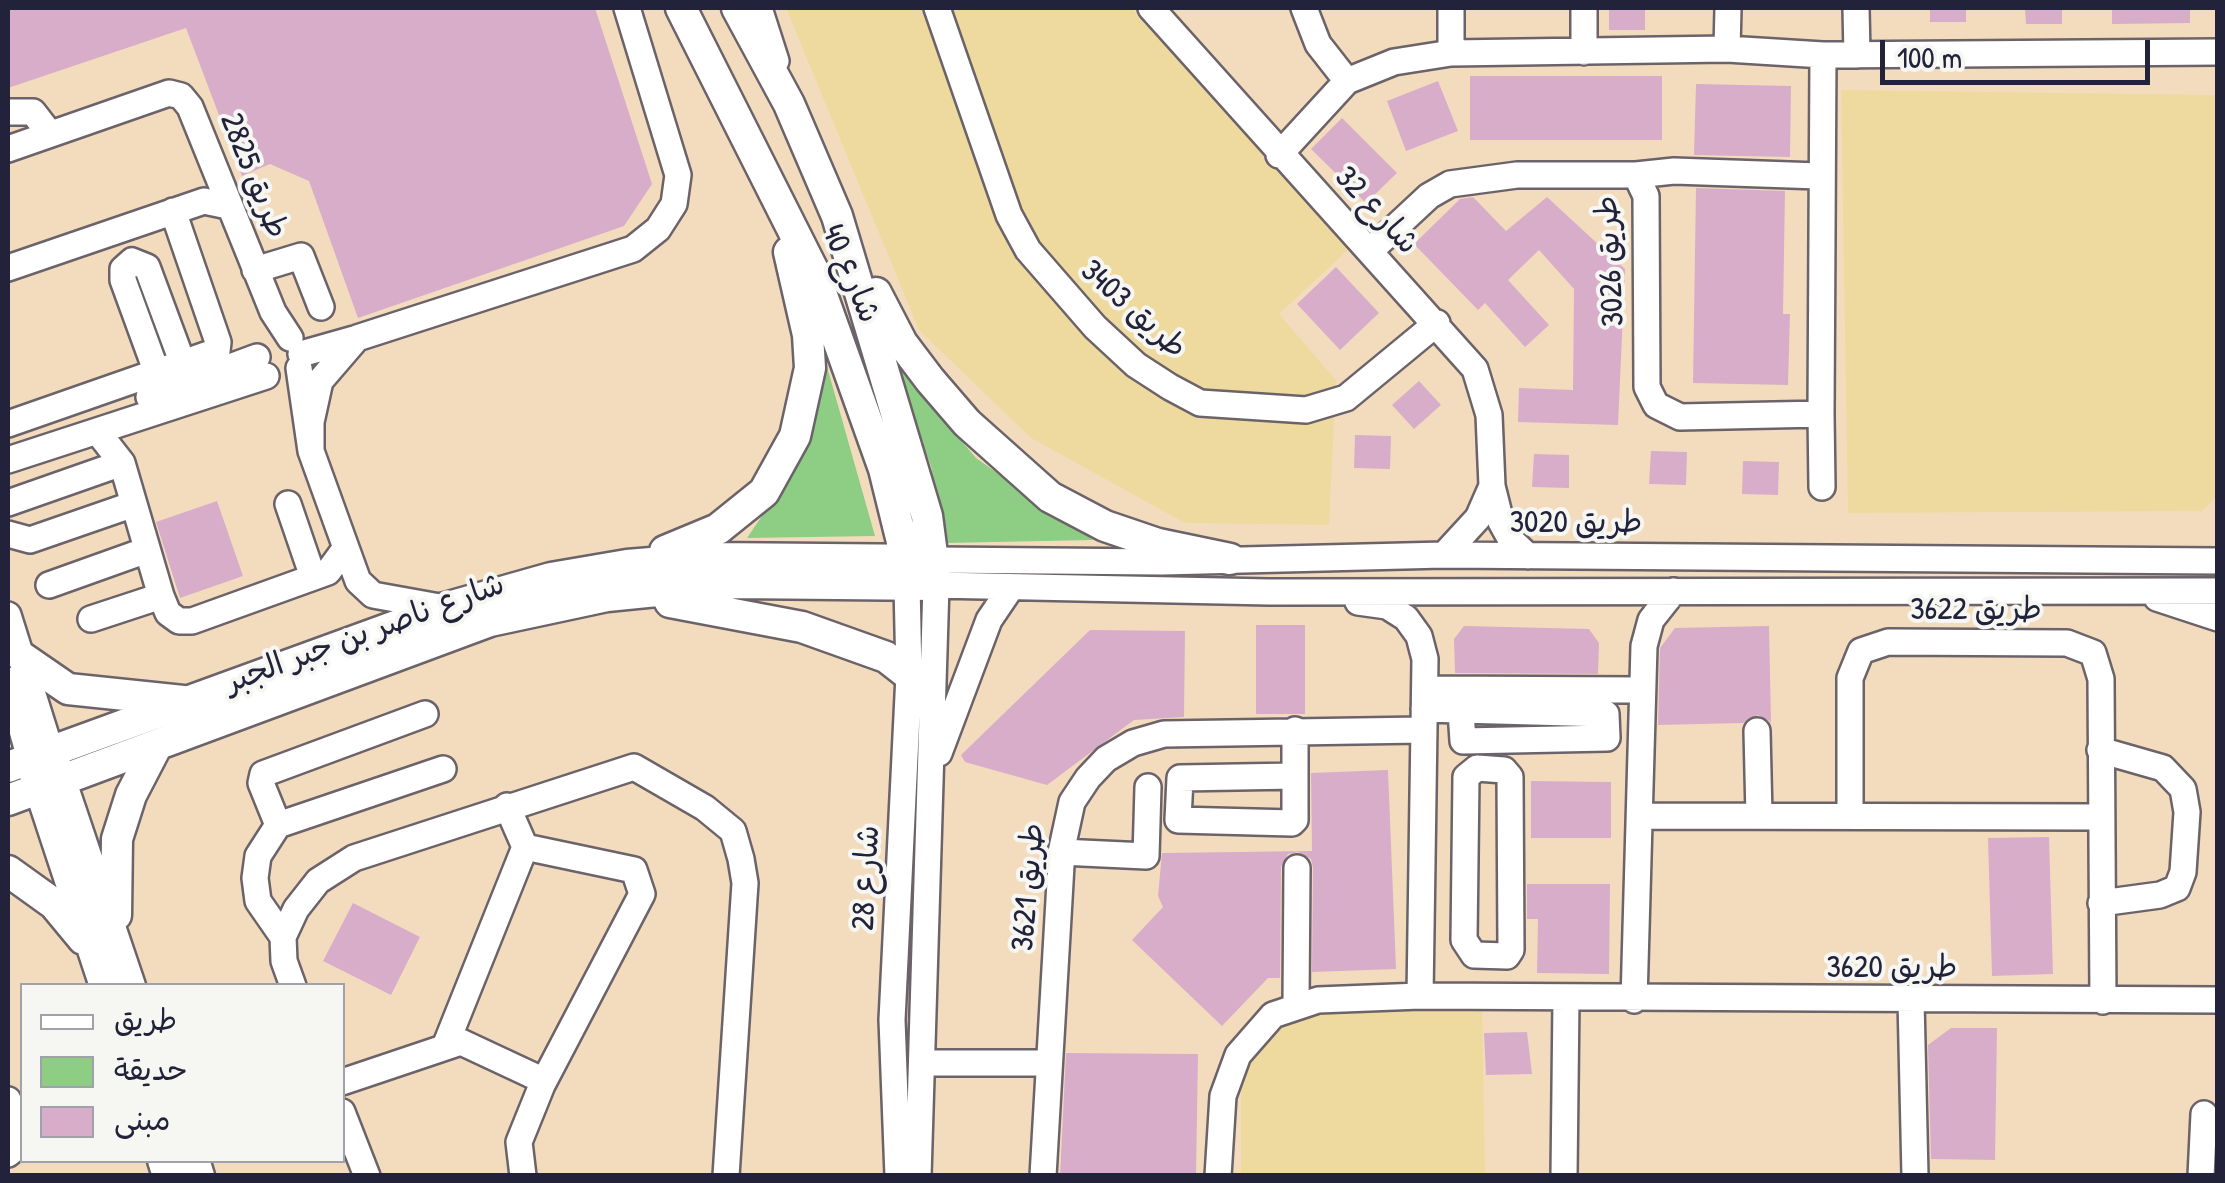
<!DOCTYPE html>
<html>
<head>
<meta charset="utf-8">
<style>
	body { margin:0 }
	#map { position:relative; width:2225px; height:1183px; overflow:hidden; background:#f3dcbe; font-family:"Patrick Hand","Playpen Sans Arabic",sans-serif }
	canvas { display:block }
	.frame { position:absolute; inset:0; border:10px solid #22223b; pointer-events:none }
	.legend { position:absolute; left:20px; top:983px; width:325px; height:180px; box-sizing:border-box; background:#f6f6f2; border:2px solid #a1a1a9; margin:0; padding:12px 18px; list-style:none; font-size:30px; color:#22223b }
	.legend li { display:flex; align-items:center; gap:20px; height:50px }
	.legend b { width:50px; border:2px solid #a1a1a9 }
	.scale { position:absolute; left:1880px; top:40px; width:270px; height:45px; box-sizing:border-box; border:5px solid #22223b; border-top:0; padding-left:12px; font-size:30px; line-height:35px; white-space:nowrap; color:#22223b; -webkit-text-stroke:8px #f6f6f2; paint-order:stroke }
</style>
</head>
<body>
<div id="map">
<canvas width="2225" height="1183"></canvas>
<div class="frame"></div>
<ul class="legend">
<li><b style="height:12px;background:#fff"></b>طريق</li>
<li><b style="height:28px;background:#8dcd84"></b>حديقة</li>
<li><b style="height:28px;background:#d7adca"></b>مبنى</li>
</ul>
<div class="scale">100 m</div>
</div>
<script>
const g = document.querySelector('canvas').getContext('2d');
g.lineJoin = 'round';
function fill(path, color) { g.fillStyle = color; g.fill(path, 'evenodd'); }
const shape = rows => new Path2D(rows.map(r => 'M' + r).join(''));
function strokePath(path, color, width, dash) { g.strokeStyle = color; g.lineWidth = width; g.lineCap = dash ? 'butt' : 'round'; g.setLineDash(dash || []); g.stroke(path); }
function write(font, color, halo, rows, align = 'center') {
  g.font = font + ' "Patrick Hand","Playpen Sans Arabic",sans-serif'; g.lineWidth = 8; g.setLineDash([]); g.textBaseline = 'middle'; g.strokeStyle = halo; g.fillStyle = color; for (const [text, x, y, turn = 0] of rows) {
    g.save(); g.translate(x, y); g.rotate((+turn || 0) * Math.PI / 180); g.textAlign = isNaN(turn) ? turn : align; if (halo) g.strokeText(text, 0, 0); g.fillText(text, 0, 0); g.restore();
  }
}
fill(shape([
	[888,355,976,458,1093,540,945,543,931,466],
	[824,356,875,536,747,538,770,504]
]), '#8dcd84');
fill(shape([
	[786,8,1131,8,1350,248,1279,314,1336,380,1329,525,1185,523,1031,438,919,330],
	[1841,90,2217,95,2218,495,2202,511,1848,513],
	[1482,1004,1485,1175,1241,1176,1241,1089,1253,1044,1295,1012]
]), '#eeda9e');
fill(shape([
	[8,8,595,8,652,184,624,226,358,318,309,181,270,164,242,176,186,28,8,88],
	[1609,8,1645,8,1645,30,1609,30],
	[1930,8,1966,8,1966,22,1930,22],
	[2025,8,2062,8,2062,24,2026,24],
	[2112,8,2190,8,2190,23,2112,24],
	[1470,76,1662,76,1662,140,1470,140],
	[1438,81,1458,131,1406,151,1387,101],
	[1696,84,1791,86,1790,157,1694,155],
	[1342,118,1397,173,1366,203,1311,149],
	[1696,188,1785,191,1783,314,1790,314,1788,385,1693,383],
	[1473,197,1506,231,1547,197,1625,269,1618,425,1518,422,1519,388,1573,390,1574,289,1539,250,1508,280,1549,325,1525,347,1485,303,1478,310,1414,244,1460,199],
	[1336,267,1379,313,1340,350,1297,304],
	[1419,381,1441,405,1414,429,1392,405],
	[1355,435,1391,436,1390,469,1354,468],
	[1651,451,1687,452,1686,485,1649,484],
	[1534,454,1569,455,1569,488,1532,487],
	[1743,461,1779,462,1778,495,1742,494],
	[217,501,243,576,180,598,156,522],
	[1256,625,1305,625,1305,714,1256,714],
	[1464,626,1589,629,1599,643,1598,674,1455,673,1454,639],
	[1769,626,1771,722,1758,715,1743,723,1658,725,1660,648,1675,628],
	[1090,630,1185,631,1184,717,1134,720,1047,785,965,762,961,755],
	[1388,770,1396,969,1312,972,1313,868,1311,859,1298,852,1288,854,1281,867,1280,978,1268,978,1222,1026,1132,940,1163,907,1158,896,1162,853,1312,851,1311,773],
	[1531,781,1611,782,1611,838,1531,838],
	[2049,837,2053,974,1992,976,1988,838],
	[1527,884,1610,884,1609,974,1537,973,1538,919,1527,919],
	[353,903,420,937,391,995,323,961],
	[1951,1028,1997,1028,1995,1160,1931,1159,1928,1045],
	[1527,1032,1532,1074,1486,1075,1484,1033],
	[1066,1053,1198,1054,1196,1176,1060,1176]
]), '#d7adca');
const minor = shape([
	[759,8,776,61],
	[937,8,1009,215,1028,250,1095,327,1136,365,1170,387,1200,403,1306,410,1346,398,1437,323],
	[1151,8,1475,369,1489,415,1492,486,1501,522,1511,540,1528,556],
	[1304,8,1318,44,1347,81],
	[1451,8,1451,53],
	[1584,8,1584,52],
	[1856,8,1857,55],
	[1727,49,1728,8],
	[8,112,33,112,50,134],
	[8,149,169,93,181,96,190,107,273,312,290,338],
	[1279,155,1347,81,1394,62,1451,53,1727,49,1823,55,2218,52],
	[1636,175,1674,171,1819,176],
	[1371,250,1429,196,1450,184,1517,175,1636,175,1646,196,1647,387,1656,405,1680,417,1821,414,1823,55],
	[8,268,204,201,228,206],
	[255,270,301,256,321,307],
	[301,354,354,339],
	[299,368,311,451,358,581,373,595,445,608],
	[157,373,123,280,123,269,132,261,147,267,183,364],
	[149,397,257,357],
	[1821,414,1822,487],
	[8,424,217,351,218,342,173,211],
	[97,431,122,463,161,596,168,613,179,621,192,621,328,572,344,550],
	[311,451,311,422,320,381,357,338,633,249,658,229,674,204,678,175,627,8],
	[8,460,266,376],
	[8,503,122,463],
	[288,504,313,577],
	[8,534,30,540,134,504],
	[1444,555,1478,518,1492,486],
	[935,560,1162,562,1444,555,2218,561],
	[49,585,147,550],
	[2157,598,2218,618],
	[1358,602,1387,606,1406,618,1419,636,1425,659,1420,996],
	[8,615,51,752],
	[91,619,161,596],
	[8,680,30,759],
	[1425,689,1642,690],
	[1424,709,1606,714,1607,738,1463,741,1461,711],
	[1295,730,1295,820,1292,823,1178,820,1180,778,1295,776],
	[1757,731,1759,816],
	[2100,750,2163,768,2183,789,2187,812,2183,872,2177,888,2160,895,2101,903],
	[939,753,989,620,1010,589],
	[1477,768,1504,770,1510,777,1511,950,1507,956,1474,955,1464,940,1466,777,1477,768],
	[1640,816,2099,817],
	[1850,816,1850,678,1861,651,1888,642,2067,643,2093,653,2101,679,2103,1001],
	[278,825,261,783,263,774,425,714],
	[1061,852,1146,856,1148,787],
	[283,937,258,901,255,878,258,856,278,825,443,769],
	[293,986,284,961,283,937,296,909,318,881,354,858,634,767,705,808,733,831,741,859,745,883,726,1176],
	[1634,1000,1644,646,1651,620,1674,591],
	[1911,1000,1915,1176],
	[1296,1004,1297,868],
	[446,1044,525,847,507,806],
	[922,1063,1048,1063],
	[342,1082,461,1042,538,1078,542,1085],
	[8,1100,20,1132,18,1146,8,1154],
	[342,1112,367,1176],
	[523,1176,519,1142,542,1085,642,894,634,870,525,847],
	[898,1176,892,1020,909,675,907,585],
	[918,1176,936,585,1269,592,2218,591],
	[1043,1176,1062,848,1072,802,1088,778,1106,759,1133,743,1164,734,1422,730],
	[1218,1176,1223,1096,1238,1055,1273,1015,1318,1000,1420,996,2218,1000],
	[1564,1176,1566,999],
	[2201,1176,2204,1114]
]);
const major = shape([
	[681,8,813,270,884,469,906,558,907,578],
	[876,293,902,343,930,380,967,423,1050,497,1105,526,1158,544,1230,559],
	[665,551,718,529,764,492,795,436,810,368,808,335,789,252],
	[670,602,802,627,886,657,909,675],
	[23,658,68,689,183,701],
	[55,764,130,986],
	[8,767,445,608,551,578,627,565,712,558,935,560],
	[34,771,105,986],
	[8,800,490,621,607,596,737,583,936,585,927,516,837,216,789,104,737,8],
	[8,871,54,904,83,939],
	[116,915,117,839,131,795,156,747],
	[163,1160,168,1176],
	[194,1160,199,1176]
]);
strokePath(minor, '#6b6369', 30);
strokePath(major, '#6b6369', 35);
strokePath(minor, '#fff', 25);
strokePath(major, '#fff', 30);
write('32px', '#22223b', '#f6f6f2', [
	["طريق 2825",253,176,68],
	["شارع 32",1376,211,47],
	["طريق 3026",1611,261,-93],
	["شارع 40",850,274,67],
	["طريق 3403",1133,310,42],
	["طريق 3020",1576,523],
	["طريق 3622",1976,610],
	["شارع ناصر بن جبر الجبر",365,634,-20],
	["شارع 28",867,878,-87],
	["طريق 3621",1029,887,-85],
	["طريق 3620",1892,968]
]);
</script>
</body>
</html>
